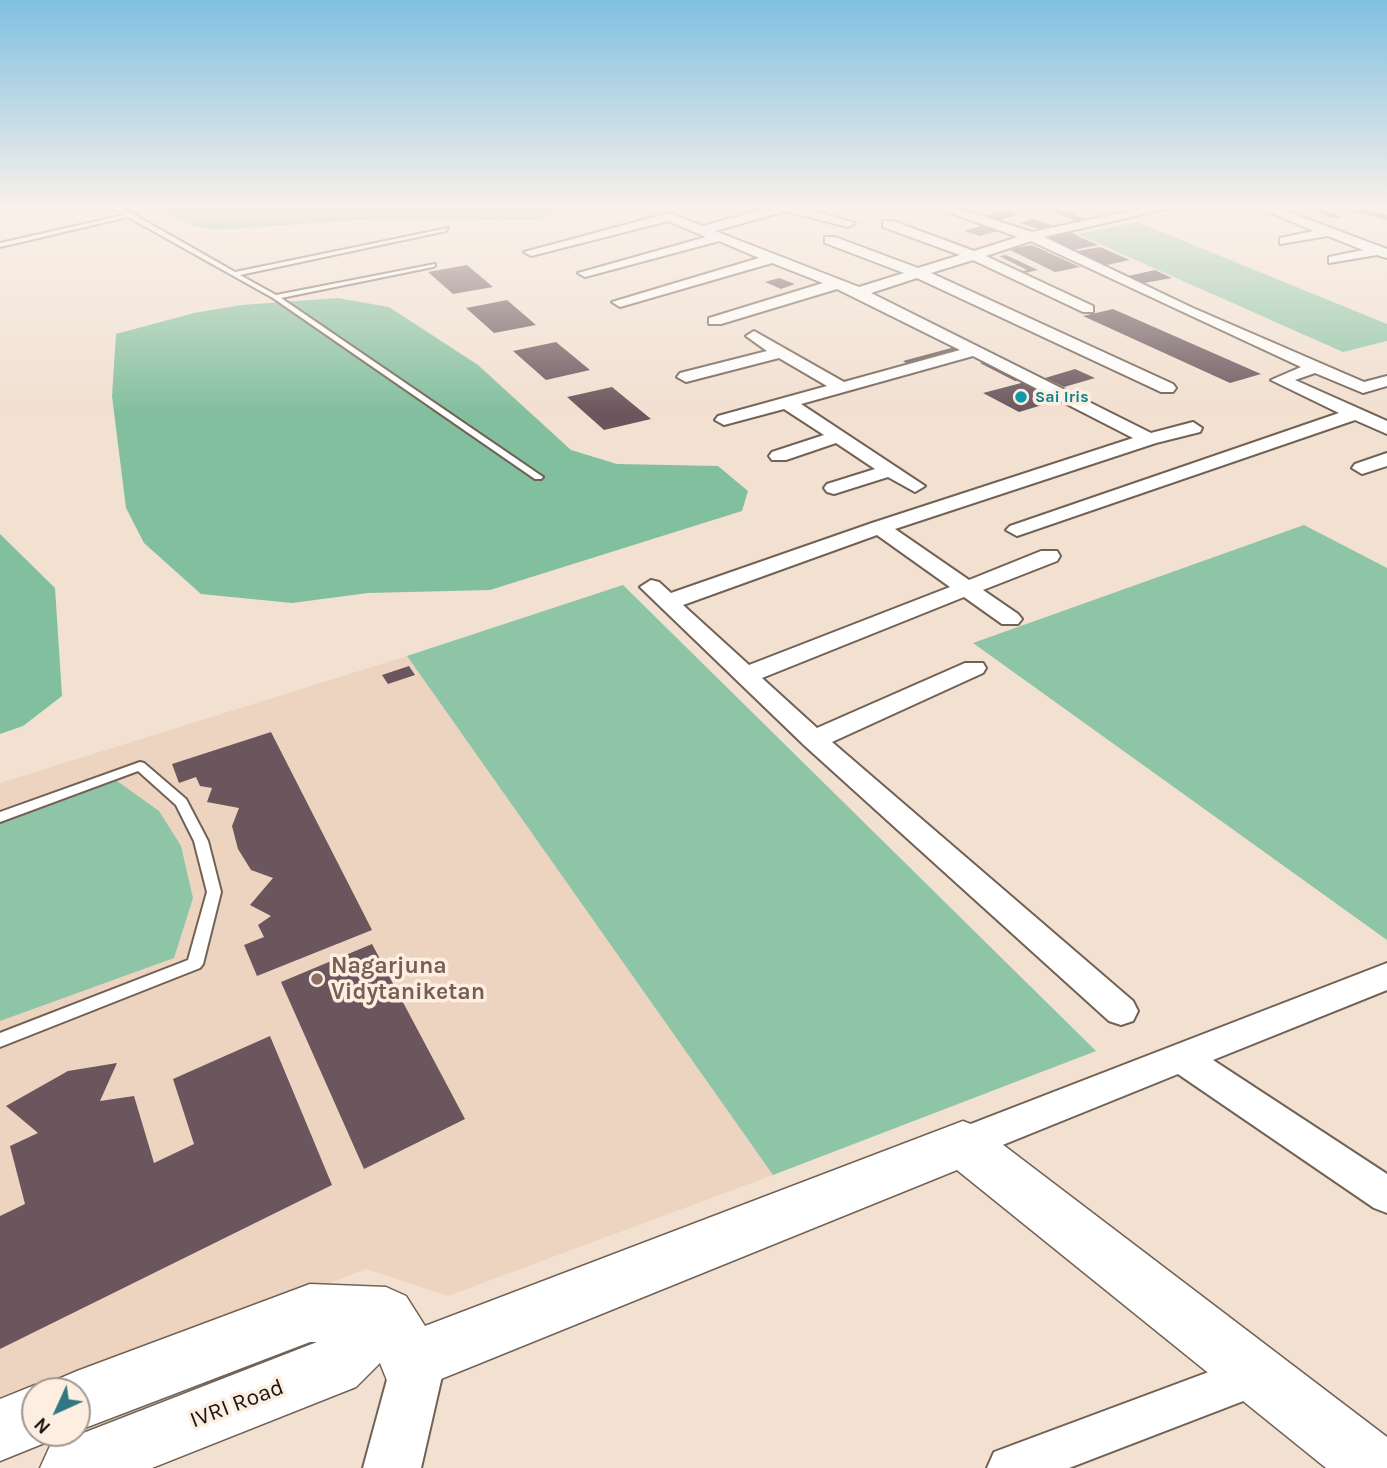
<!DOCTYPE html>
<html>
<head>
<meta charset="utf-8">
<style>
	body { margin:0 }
	#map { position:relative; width:1387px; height:1468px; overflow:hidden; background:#f2e0d1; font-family:Karla,sans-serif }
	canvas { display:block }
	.north { position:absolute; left:21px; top:1377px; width:70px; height:70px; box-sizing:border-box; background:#fdeee2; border:2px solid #a3978e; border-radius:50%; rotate:225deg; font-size:19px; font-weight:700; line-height:28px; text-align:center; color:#1c1510 }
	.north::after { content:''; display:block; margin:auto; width:24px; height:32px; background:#2f7781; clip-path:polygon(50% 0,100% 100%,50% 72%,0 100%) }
</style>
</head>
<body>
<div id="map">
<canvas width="1387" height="1468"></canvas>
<div class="north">N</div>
</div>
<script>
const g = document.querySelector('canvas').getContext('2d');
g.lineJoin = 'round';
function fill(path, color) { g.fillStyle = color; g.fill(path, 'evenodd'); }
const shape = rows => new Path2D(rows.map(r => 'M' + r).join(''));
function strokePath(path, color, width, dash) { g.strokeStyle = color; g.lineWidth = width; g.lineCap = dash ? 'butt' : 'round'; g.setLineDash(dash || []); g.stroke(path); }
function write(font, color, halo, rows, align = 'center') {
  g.font = font + ' Karla,sans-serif'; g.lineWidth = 7; g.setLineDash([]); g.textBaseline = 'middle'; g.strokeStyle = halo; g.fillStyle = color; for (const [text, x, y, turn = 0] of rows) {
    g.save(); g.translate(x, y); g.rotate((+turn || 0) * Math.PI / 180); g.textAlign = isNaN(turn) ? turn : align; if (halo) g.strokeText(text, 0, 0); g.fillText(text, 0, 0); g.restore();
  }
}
fill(shape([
	[407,656,773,1175,448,1296,366,1269,50,1391,35,1391,0,1410,0,783]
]), '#edd4c0');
fill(shape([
	[1137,222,1387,324,1387,341,1343,352,1077,234],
	[1304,525,1387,568,1387,940,973,643],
	[623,585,1096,1051,773,1175,407,656],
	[117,781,159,811,181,846,193,898,174,958,0,1021,0,824]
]), '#8dc5a6');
fill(shape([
	[151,207,578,207,579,208,536,220,376,219,215,230,193,226],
	[338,298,389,307,478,365,571,450,617,464,718,466,748,491,742,511,490,590,368,593,292,603,201,594,144,543,126,508,112,396,116,334,194,313,241,305],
	[0,534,55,588,62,696,23,726,0,734]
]), '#82bf9e');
fill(shape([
	[1042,207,1057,207,1085,219,1075,221],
	[1303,207,1314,207,1342,217,1333,218],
	[1365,207,1387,214,1387,220,1337,208],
	[1002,210,1018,214,995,222,979,217],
	[1033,219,1052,225,1039,229,1020,223],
	[984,225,1000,230,980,236,964,231],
	[1069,231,1080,237,1098,245,1069,251,1038,237],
	[1032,245,1080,267,1055,272,1008,249],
	[1100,247,1130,260,1102,266,1072,252],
	[1006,255,1038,270,1021,274,1017,272,1027,270,999,256],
	[467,265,493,287,453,294,428,272],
	[1155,270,1172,278,1144,283,1128,276],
	[779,278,795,284,781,289,765,282],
	[507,300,536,325,494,333,466,308],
	[1113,309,1261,374,1230,383,1083,316],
	[556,342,590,370,546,380,513,351],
	[955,347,964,351,911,366,903,361],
	[985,362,1020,380,1015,381,980,363],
	[1075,369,1095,378,1064,387,1045,378],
	[1025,382,1059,400,1019,412,983,393],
	[612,387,651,419,604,430,567,397],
	[409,666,415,675,388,684,382,675],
	[271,732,372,930,257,976,244,945,264,937,258,925,271,916,250,905,273,878,251,870,238,849,232,826,239,808,207,802,212,788,200,786,196,777,179,783,172,764],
	[372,944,465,1119,364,1169,281,982],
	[270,1036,332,1185,0,1349,0,1216,25,1204,10,1146,38,1133,6,1106,68,1071,117,1063,100,1101,134,1096,154,1163,194,1144,173,1079]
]), '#6a565c');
const service = shape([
	[111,207,118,207,133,214,235,272,448,228,446,231,240,275,276,295,435,264,435,266,433,267,281,298,543,477,541,479,535,479,273,298,128,217,0,247,0,243,124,215,111,207],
	[140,762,144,763,186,799,208,841,221,892,203,964,200,968,0,1047,0,1033,188,960,207,892,194,841,176,805,138,771,0,822,0,812,140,762]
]);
const minor = shape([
	[772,207,801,207,855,223,848,227,786,211,715,231,859,287,904,273,825,243,825,237,835,237,918,268,960,255,883,227,883,221,893,221,974,251,1018,237,934,207,953,207,1032,232,1148,207,1174,207,1044,237,1193,308,1364,382,1387,376,1387,386,1363,393,1315,373,1295,380,1387,421,1387,434,1355,420,1017,536,1006,530,1010,526,1339,413,1271,380,1301,367,1031,241,986,256,1093,306,1093,312,1083,312,973,260,931,273,1173,384,1176,388,1173,392,1161,392,917,278,871,293,1151,433,1193,422,1202,428,1200,432,1156,443,895,529,969,580,1041,551,1057,551,1060,556,1057,561,983,590,1018,614,1022,619,1018,624,1002,624,964,597,762,678,817,728,965,663,983,663,986,668,983,673,832,742,1133,1001,1138,1011,1133,1021,1121,1025,1109,1021,805,746,640,587,651,580,659,582,671,593,872,523,1133,438,973,356,801,404,925,486,915,492,888,477,834,494,827,492,824,488,827,484,875,469,836,443,786,460,772,460,769,456,772,452,824,435,784,409,724,425,715,420,718,416,827,386,779,358,686,382,677,377,680,373,767,351,746,336,754,331,844,382,960,350,837,289,721,324,709,324,709,318,823,283,772,263,620,307,612,302,759,258,719,241,585,277,578,273,706,237,668,221,531,256,524,252,669,213,703,226,772,207],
	[877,535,950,587,749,665,683,605,877,535],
	[1257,207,1275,207,1387,249,1387,258,1377,255,1329,263,1329,257,1363,250,1328,236,1280,244,1280,238,1314,231,1257,207],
	[1369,207,1387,207,1387,215,1371,210,1369,207],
	[1387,453,1387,466,1362,474,1352,468,1355,464,1387,453],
	[1387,963,1387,990,1213,1060,1387,1174,1387,1213,1374,1208,1178,1074,963,1161,950,1156,945,1144,950,1132,1387,963],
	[1257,1354,1272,1360,1278,1375,1272,1390,1069,1468,987,1468,994,1452,1257,1354]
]);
const tertiary = shape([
	[409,1335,428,1343,442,1376,421,1468,363,1468,388,1376,382,1362,390,1343,409,1335]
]);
const secondary = shape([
	[963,1121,981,1128,1387,1437,1387,1468,1326,1468,957,1170,409,1392,388,1383,380,1363,356,1387,152,1468,40,1468,50,1446,317,1342,310,1342,77,1431,77,1391,51,1391,56,1380,77,1371,310,1284,386,1287,406,1296,425,1326,963,1121],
	[35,1385,49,1391,35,1391,35,1433,59,1433,57,1438,0,1461,0,1399,35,1385]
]);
strokePath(service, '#716255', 4);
strokePath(minor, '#716255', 4);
strokePath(tertiary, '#716255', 4);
strokePath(secondary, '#716255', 3);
fill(service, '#fff');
fill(minor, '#fff');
fill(tertiary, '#fff');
fill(secondary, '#fff');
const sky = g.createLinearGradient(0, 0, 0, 413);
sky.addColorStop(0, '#7fc0e1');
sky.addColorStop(0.5, '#f9f1ea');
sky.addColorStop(1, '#f9f1ea00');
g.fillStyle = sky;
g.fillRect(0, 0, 1387, 413);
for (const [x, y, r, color] of [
	[1021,397,7,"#0f9aa8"],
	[317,979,7,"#8d6e63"]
]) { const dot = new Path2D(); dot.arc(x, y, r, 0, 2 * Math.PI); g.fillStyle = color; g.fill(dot); strokePath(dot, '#fdeee2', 2.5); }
write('bold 16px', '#0d838f', '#fdeee2', [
	["Sai Iris",1035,397]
], 'left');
write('bold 23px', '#785e54', '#fdeee2', [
	["Nagarjuna",331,966],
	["Vidytaniketan",331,992]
], 'left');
write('23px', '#1c1510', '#fdeee2', [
	["IVRI Road",237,1404,-21]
]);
</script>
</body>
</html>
